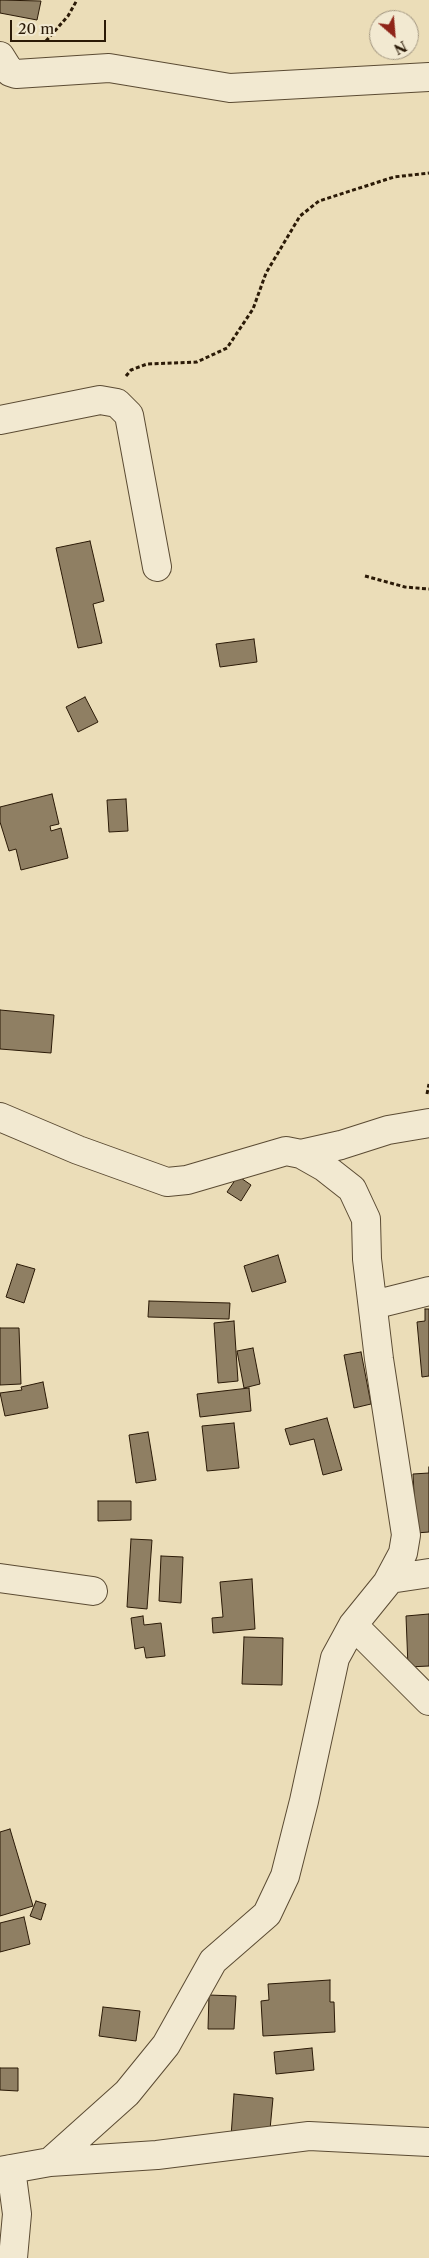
<!DOCTYPE html>
<html>
<head>
<meta charset="utf-8">
<style>
	body { margin:0 }
	#map { position:relative; width:429px; height:2258px; overflow:hidden; background:#ebddb8; font-family:"Libre Caslon Text",serif }
	canvas { display:block }
	.north { position:absolute; left:369px; top:10px; width:50px; height:50px; box-sizing:border-box; background:#f2e9d1; border:1px solid #a29680; border-radius:50%; rotate:153deg; font-size:14px; font-weight:700; line-height:20px; text-align:center; color:#2b1a07 }
	.north::after { content:''; display:block; margin:auto; width:18px; height:22px; background:#8f2418; clip-path:polygon(50% 0,100% 100%,50% 72%,0 100%) }
	.scale { position:absolute; left:10px; top:20px; width:96px; height:22px; box-sizing:border-box; border:2px solid #2b1a07; border-top:0; padding-left:6px; font-size:15px; line-height:18px; white-space:nowrap; color:#2b1a07; -webkit-text-stroke:4px #f2e9d1; paint-order:stroke }
</style>
</head>
<body>
<div id="map">
<canvas width="429" height="2258"></canvas>
<div class="north">N</div>
<div class="scale">20 m</div>
</div>
<script>
const g = document.querySelector('canvas').getContext('2d');
g.lineJoin = 'round';
function fill(path, color) { g.fillStyle = color; g.fill(path, 'evenodd'); }
const shape = rows => new Path2D(rows.map(r => 'M' + r).join(''));
function strokePath(path, color, width, dash) { g.strokeStyle = color; g.lineWidth = width; g.lineCap = dash ? 'butt' : 'round'; g.setLineDash(dash || []); g.stroke(path); }
const building = shape([
	[0,0,41,1,37,20,0,13,0,0],
	[90,541,104,601,93,604,102,643,78,648,56,548,90,541],
	[254,639,257,662,220,667,216,644,254,639],
	[85,697,98,722,78,732,66,707,85,697],
	[52,794,59,824,50,826,51,831,61,828,68,858,21,870,16,849,9,851,0,822,0,807,52,794],
	[126,799,128,831,109,832,107,800,126,799],
	[0,1010,54,1015,51,1053,0,1049,0,1010],
	[238,1176,251,1185,241,1201,227,1192,238,1176],
	[278,1255,286,1282,252,1292,244,1266,278,1255],
	[17,1264,35,1269,24,1303,6,1297,17,1264],
	[149,1301,230,1303,229,1319,148,1317,149,1301],
	[425,1309,429,1309,429,1376,422,1377,417,1322,425,1321,425,1309],
	[234,1321,238,1381,218,1383,214,1323,234,1321],
	[0,1328,19,1328,21,1384,0,1385,0,1328],
	[253,1348,260,1384,244,1388,237,1351,253,1348],
	[361,1352,371,1404,354,1408,344,1355,361,1352],
	[43,1382,48,1408,5,1416,0,1393,22,1390,21,1387,43,1382],
	[249,1388,251,1411,200,1417,197,1394,249,1388],
	[327,1418,342,1470,323,1475,314,1439,290,1445,285,1429,327,1418],
	[234,1423,239,1468,207,1471,202,1426,234,1423],
	[148,1432,156,1480,136,1483,129,1435,148,1432],
	[429,1467,429,1532,416,1533,413,1474,429,1473,429,1467],
	[98,1501,131,1501,131,1520,98,1521,98,1501],
	[131,1539,152,1540,147,1609,127,1607,131,1539],
	[161,1556,183,1557,181,1603,159,1601,161,1556],
	[252,1579,255,1629,213,1633,212,1618,223,1617,220,1582,252,1579],
	[429,1614,429,1666,408,1667,406,1616,429,1614],
	[143,1616,144,1625,161,1623,165,1656,146,1658,144,1647,135,1649,131,1618,143,1616],
	[244,1637,283,1638,282,1685,242,1684,244,1637],
	[10,1829,33,1906,0,1916,0,1832,10,1829],
	[36,1901,46,1904,41,1920,30,1916,36,1901],
	[24,1917,30,1944,0,1952,0,1923,24,1917],
	[330,1980,330,2002,334,2002,335,2032,263,2036,261,2001,269,2000,268,1984,330,1980],
	[209,1995,236,1996,234,2029,208,2029,209,1995],
	[103,2007,140,2011,136,2041,99,2036,103,2007],
	[312,2048,314,2070,276,2074,274,2052,312,2048],
	[0,2068,18,2068,18,2091,0,2090,0,2068],
	[234,2094,273,2098,269,2140,231,2137,234,2094]
]);
fill(building, '#8f7f63');
strokePath(building, '#2b1a07', 1);
const minor = shape([
	[0,56,10,72,16,74,109,68,230,88,429,77],
	[0,420,100,400,117,403,129,415,157,567],
	[0,1117,78,1150,167,1182,187,1180,286,1151,301,1154,324,1167,352,1189,366,1219,367,1259,379,1359,406,1535,403,1553,387,1583,353,1625,335,1658,304,1801,285,1876,267,1914,213,1961,166,2045,127,2093,50,2162],
	[301,1154,341,1145,388,1130,429,1123],
	[373,1305,429,1291],
	[0,1578,93,1591],
	[390,1579,429,1573],
	[353,1625,429,1701],
	[11,2169,17,2214,13,2258],
	[0,2171,50,2162,157,2155,309,2136,429,2142]
]);
strokePath(minor, '#5b4b33', 30);
strokePath(shape([
	[46,41,68,16,77,0],
	[126,376,131,370,147,364,197,362,227,348,253,309,266,273,300,216,319,201,394,177,429,173],
	[365,576,405,587,429,589],
	[427,1094,429,1084]
]), '#2b1a07', 3, [4, 2.5]);
strokePath(minor, '#f2e9d1', 28);
</script>
</body>
</html>
